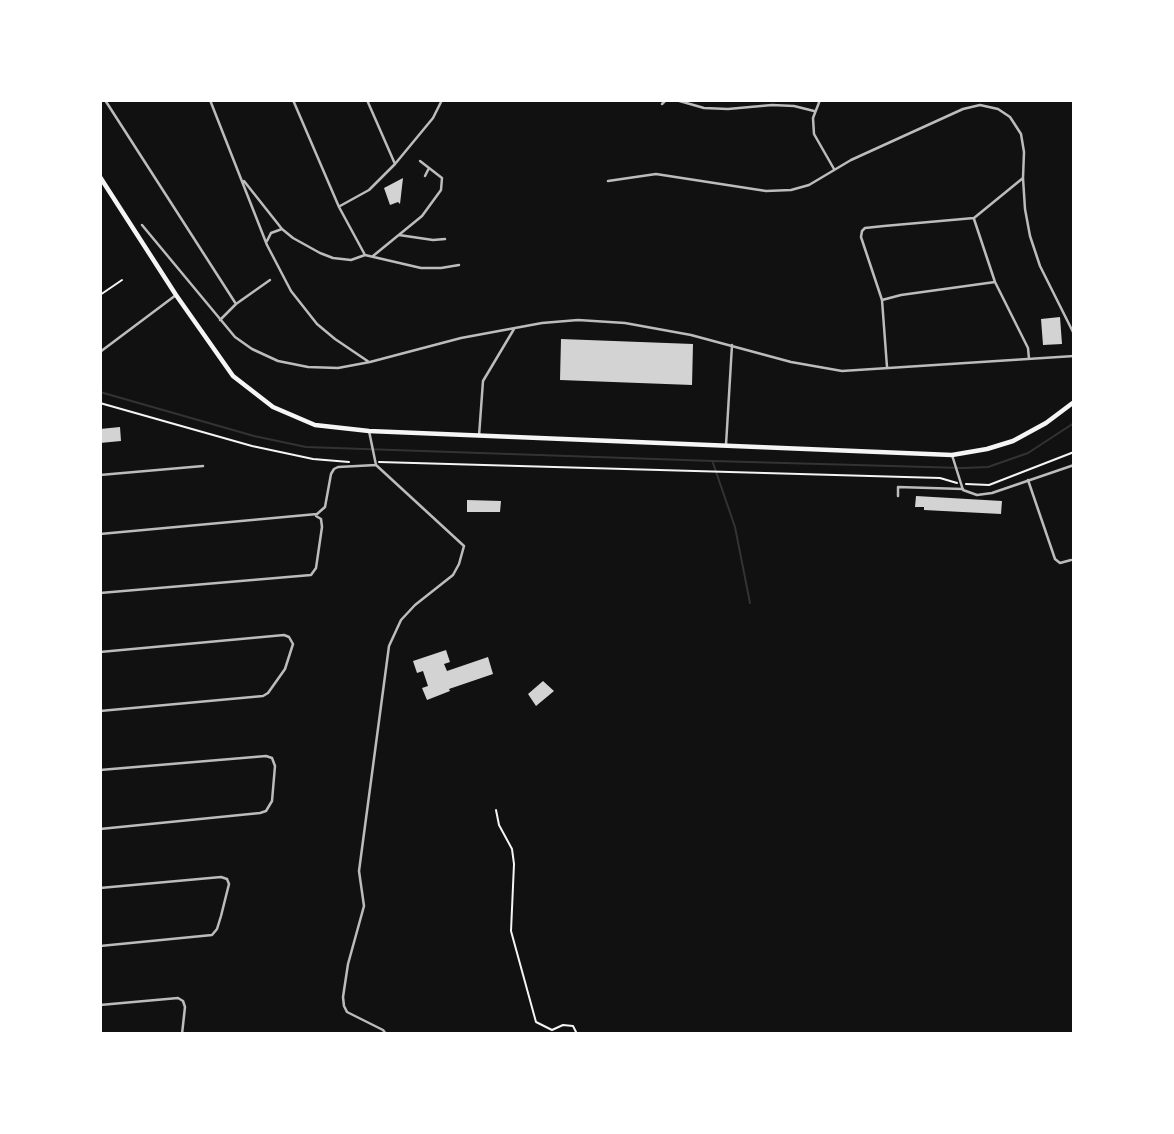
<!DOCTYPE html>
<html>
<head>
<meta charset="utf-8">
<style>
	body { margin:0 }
	#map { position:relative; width:1174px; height:1134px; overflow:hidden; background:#111; font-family:Roboto,sans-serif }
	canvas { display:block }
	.frame { position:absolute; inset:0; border:102px solid #fff; pointer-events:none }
</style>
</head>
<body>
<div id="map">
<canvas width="1174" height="1134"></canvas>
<div class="frame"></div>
</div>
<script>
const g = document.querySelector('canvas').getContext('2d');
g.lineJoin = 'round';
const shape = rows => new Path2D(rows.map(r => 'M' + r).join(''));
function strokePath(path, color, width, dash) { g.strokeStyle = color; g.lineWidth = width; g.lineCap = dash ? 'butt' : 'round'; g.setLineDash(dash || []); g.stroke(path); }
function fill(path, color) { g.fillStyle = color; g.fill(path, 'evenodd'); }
strokePath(shape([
	[100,392,254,436,306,447,713,461,963,468,988,467,1028,453,1074,423],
	[713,463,735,527,750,603]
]), '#333', 2);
fill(shape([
	[403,178,400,204,398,202,390,205,384,188],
	[1060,317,1062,344,1043,345,1041,319],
	[561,339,693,344,692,385,560,380],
	[120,427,121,441,100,443,100,429],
	[916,496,1002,501,1001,514,924,510,924,507,915,507],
	[467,500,501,501,500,512,467,512],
	[446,650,450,662,444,664,447,671,488,657,493,674,449,689,450,691,427,700,422,688,428,686,423,671,417,673,413,661],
	[543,681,554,691,536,706,528,694]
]), '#d3d3d3');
strokePath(shape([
	[100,295,122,280],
	[100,403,252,446,313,459,349,462],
	[379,462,940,478,957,483],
	[966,484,989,485,1074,452],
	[496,810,499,825,512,849,514,864,511,931,536,1022,552,1030,563,1025,573,1026,577,1034]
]), '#f5f5f5', 2);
strokePath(shape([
	[105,100,236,304],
	[210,100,267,245,291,291,317,324,335,339,369,362],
	[293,100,339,207,365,255,421,268,441,268,459,265],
	[676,100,704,108,728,109,772,105,794,106,814,111],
	[820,100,813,118,814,134,834,169],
	[662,104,666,100],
	[395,164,433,118,442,100],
	[425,176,429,168],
	[244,181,282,229,293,238,320,253,333,258,351,260,365,255],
	[608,181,656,174,766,191,791,190,809,185,851,160,963,109,980,105,998,109,1010,117,1021,134,1024,152,1023,178,1025,209,1030,236,1040,266,1074,334],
	[340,206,369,190,395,164,367,100],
	[974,219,995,282,1028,348,1029,359],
	[142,225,235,337,252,349,278,361,308,367,338,368,370,362,461,338,542,323,578,320,625,323,691,335,791,362,842,371,1074,356],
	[399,235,433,240,445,239],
	[267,241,271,233,282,229],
	[373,256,422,216,441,190,442,178,420,161],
	[882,300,901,295,995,282],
	[220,320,236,304,270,280],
	[100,352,176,295],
	[887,367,882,300,861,237,862,231,865,228,884,226,974,218,1023,178],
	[369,431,376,465,464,546,459,564,453,575,415,605,401,620,389,646,359,871,364,906,348,964,343,997,344,1006,347,1012,383,1030,386,1034],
	[479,436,483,381,514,329],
	[726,445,732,345],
	[952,455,963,490,977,495,992,493,1074,465],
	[100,475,203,466],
	[1028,480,1055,559,1060,563,1071,560],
	[898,496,898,487,963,489],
	[100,534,317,514,325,507,331,474,334,469,338,467,376,465],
	[100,593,311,575,316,568,322,527,321,519,316,516],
	[100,652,284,635,289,637,293,644,285,669,268,693,263,696,100,711],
	[100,770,266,756,272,758,275,766,272,801,266,811,260,813,100,829],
	[100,888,221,877,227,879,229,884,221,916,217,929,212,935,100,946],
	[100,1005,178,998,183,1001,185,1007,182,1034]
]), '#bcbcbc', 2.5);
strokePath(shape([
	[100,177,176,295,233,376,273,407,315,425,369,431,952,455,987,449,1013,441,1046,423,1074,402]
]), '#f5f5f5', 4.5);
</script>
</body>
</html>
